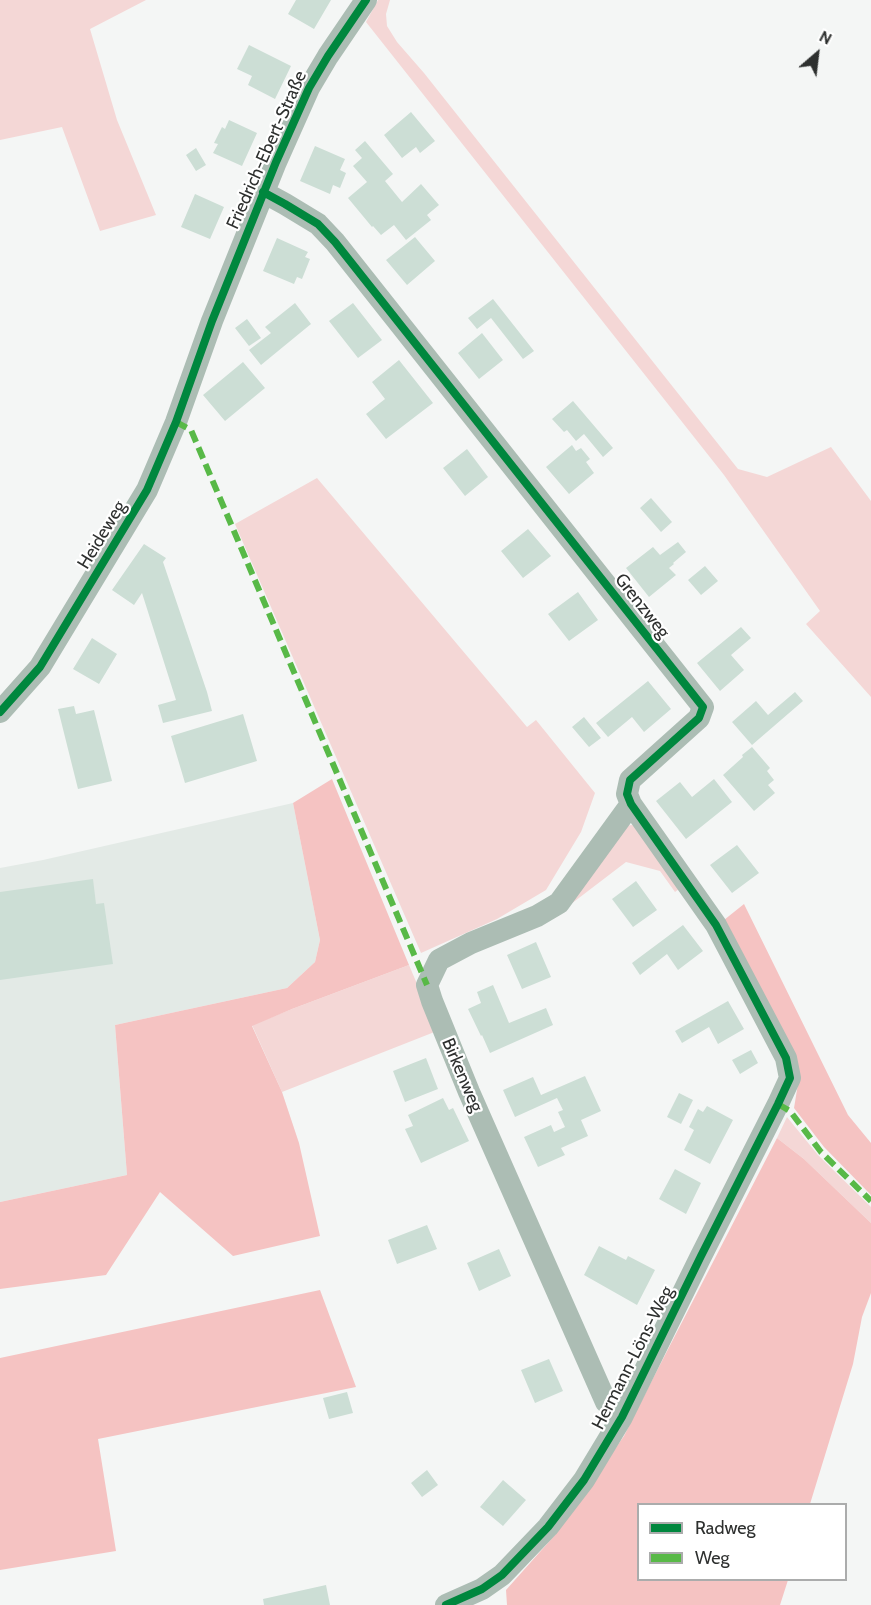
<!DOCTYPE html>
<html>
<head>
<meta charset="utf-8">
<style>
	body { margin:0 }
	#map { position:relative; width:871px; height:1605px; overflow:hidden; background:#f4f6f5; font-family:Cabin,sans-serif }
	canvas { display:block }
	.legend { position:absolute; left:637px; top:1503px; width:210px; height:78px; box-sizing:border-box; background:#fff; border:2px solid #abacac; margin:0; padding:8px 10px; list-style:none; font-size:18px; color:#2e302f }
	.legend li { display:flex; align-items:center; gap:12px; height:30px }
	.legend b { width:30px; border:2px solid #abacac }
	.north { position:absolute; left:787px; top:24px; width:60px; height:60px; -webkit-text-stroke:4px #fff; paint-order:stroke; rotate:28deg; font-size:16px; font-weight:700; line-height:24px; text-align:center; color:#2e302f }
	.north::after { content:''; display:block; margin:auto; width:21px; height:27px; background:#2e302f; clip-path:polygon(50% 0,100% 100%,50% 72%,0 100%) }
</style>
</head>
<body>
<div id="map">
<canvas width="871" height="1605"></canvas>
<ul class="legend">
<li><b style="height:8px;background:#00873e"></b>Radweg</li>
<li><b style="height:8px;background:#58b947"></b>Weg</li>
</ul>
<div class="north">N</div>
</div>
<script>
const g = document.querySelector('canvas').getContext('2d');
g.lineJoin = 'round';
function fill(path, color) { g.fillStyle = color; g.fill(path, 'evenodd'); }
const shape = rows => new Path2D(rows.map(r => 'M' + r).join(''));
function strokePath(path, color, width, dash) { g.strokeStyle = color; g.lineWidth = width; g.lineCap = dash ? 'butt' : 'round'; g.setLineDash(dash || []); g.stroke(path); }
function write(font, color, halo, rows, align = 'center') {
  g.font = font + ' Cabin,sans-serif'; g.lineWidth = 4.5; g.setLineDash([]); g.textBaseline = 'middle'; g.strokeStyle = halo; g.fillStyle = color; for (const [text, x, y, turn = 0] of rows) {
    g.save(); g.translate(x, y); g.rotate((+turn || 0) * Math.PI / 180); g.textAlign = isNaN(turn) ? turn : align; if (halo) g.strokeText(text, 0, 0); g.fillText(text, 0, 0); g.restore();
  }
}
fill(shape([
	[293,803,320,940,315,962,287,988,115,1025,127,1175,0,1202,0,868,43,860]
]), '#e3eae6');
fill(shape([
	[0,0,146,0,90,29,117,120,156,215,100,231,62,127,0,140],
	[378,0,390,0,386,14,387,26,397,42,424,73,738,469,767,477,831,447,871,501,871,697,806,624,820,611,724,475,366,22],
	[317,478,527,727,536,720,595,793,581,832,546,890,497,919,421,953,235,524],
	[632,825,640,828,679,889,675,892,660,871,626,862,571,904,623,826],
	[409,965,437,1031,282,1092,252,1025,292,1009],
	[787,1117,818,1155,871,1207,871,1223,804,1159,777,1138]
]), '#f4d7d6');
fill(shape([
	[332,779,409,965,292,1009,252,1026,282,1092,299,1143,320,1236,233,1256,160,1192,106,1275,0,1289,0,1202,127,1175,115,1025,287,988,315,962,320,940,293,803],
	[744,904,848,1115,871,1143,871,1195,824,1147,794,1108,799,1078,724,920],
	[777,1138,804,1159,871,1223,871,1293,862,1317,853,1364,810,1504,638,1504,638,1580,788,1580,780,1605,507,1605,506,1590,555,1535,624,1436,647,1390],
	[320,1290,356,1387,98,1439,116,1551,0,1570,0,1358]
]), '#f5c3c2');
fill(shape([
	[296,0,331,0,314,29,288,14],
	[249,45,291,66,275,99,248,85,252,76,237,69],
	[411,112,435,141,420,153,416,147,402,158,384,135],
	[229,120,257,133,242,166,213,153,218,144,214,143,222,127,225,129],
	[365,141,393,174,385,181,402,202,421,184,439,205,427,215,431,220,406,240,394,225,381,235,373,226,372,227,348,198,367,182,353,166,362,158,355,150],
	[315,146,345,159,340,170,346,173,340,188,333,185,330,194,300,181],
	[196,148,206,165,196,171,186,155],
	[195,194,224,207,210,239,181,227],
	[415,237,435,261,407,285,386,260],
	[277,238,308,252,305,257,310,259,302,279,297,277,294,284,263,271],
	[493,299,534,351,523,359,491,318,477,329,468,318],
	[295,303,311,324,261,365,249,350,271,333,265,327],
	[353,303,382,340,358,358,329,321],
	[247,319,261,338,249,346,235,328],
	[482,333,503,360,479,379,458,353],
	[399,360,433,403,386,439,366,414,385,399,372,382],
	[243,362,265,388,225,421,203,395],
	[573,401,613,448,603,457,584,434,576,441,567,430,564,432,552,419],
	[572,445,576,451,581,448,590,459,586,462,594,473,569,494,546,467],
	[467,449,488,477,465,496,443,468],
	[651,498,672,522,661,532,640,508],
	[528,529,551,556,523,578,501,551],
	[678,542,686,552,673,563,674,564,669,568,676,575,649,597,626,568,653,547,660,555],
	[144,544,166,558,163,562,207,692,212,711,163,723,158,705,176,700,142,593,134,605,112,590],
	[705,566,718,581,701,595,688,580],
	[578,592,598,620,569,641,548,614],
	[741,627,751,638,731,655,744,670,720,691,697,663],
	[92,638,117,654,99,684,73,669],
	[648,681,671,709,644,732,632,717,608,737,596,723],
	[795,692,803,701,752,745,732,722,756,701,768,715],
	[74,706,76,714,94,710,112,781,78,789,58,709],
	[243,714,257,761,185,783,171,736],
	[584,717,601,738,589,747,572,727],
	[752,747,770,768,767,771,774,780,768,785,775,793,754,811,723,775,743,757,742,755],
	[714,779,732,802,686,839,656,801,680,782,692,797],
	[737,845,759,873,732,893,710,865],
	[93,879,96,904,104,903,113,964,0,980,0,892],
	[636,881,657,910,633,927,612,899],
	[683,925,703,951,678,970,667,954,640,975,632,963],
	[536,942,551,977,522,989,507,955],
	[493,985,509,1023,546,1008,553,1025,490,1053,482,1035,481,1036,468,1009,481,1003,477,992],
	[728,1001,744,1029,718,1044,709,1027,682,1043,675,1031],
	[751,1050,758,1063,740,1074,732,1060],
	[426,1058,438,1089,405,1102,393,1071],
	[585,1076,601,1111,581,1120,588,1136,561,1148,565,1155,538,1167,524,1137,551,1125,554,1132,565,1127,558,1112,563,1110,557,1098,515,1117,503,1090,533,1077,541,1095],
	[679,1093,693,1100,681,1124,667,1117],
	[443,1098,449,1110,453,1108,469,1141,421,1163,405,1129,413,1126,408,1115],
	[707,1106,733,1120,710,1164,684,1150,694,1130,689,1127,698,1109,703,1112],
	[675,1169,701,1183,686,1214,659,1199],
	[427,1225,437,1249,397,1264,388,1240],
	[599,1246,626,1260,628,1256,655,1270,637,1305,584,1275],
	[499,1249,511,1276,479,1291,467,1263],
	[549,1359,563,1391,535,1403,521,1370],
	[347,1392,353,1413,329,1419,323,1398],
	[427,1470,438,1485,422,1497,411,1483],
	[503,1480,526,1500,503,1526,480,1507],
	[326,1585,330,1605,264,1605,263,1599]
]), '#ccded5');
strokePath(shape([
	[263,192,285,204,318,224,335,242,703,707,699,718,630,780,627,794,631,804,716,925,786,1058,790,1078,778,1104,701,1256,622,1417,584,1480,548,1527,502,1575,482,1589,446,1605],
	[0,712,40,667,147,490,176,422,212,321,276,162,309,88,328,56,366,0],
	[622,1417,606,1402,469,1092,432,1001,427,985,439,960,471,943,537,916,559,903,631,804]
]), '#acbdb4', 22);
strokePath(shape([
	[176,422,191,430,427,985],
	[778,1104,790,1111,821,1152,871,1201]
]), '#58b947', 6, [12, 6]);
strokePath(shape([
	[263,192,285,204,318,224,335,242,703,707,699,718,630,780,627,794,631,804,716,925,786,1058,790,1078,778,1104,701,1256,622,1417,584,1480,548,1527,502,1575,482,1589,446,1605],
	[0,712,40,667,147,490,176,422,212,321,276,162,309,88,328,56,366,0]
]), '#00873e', 8);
write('18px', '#2e302f', '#fff', [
	["Friedrich-Ebert-Straße",267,150,-66],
	["Heideweg",102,535,-59],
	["Grenzweg",642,606,52],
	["Birkenweg",462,1075,67],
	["Hermann-Löns-Weg",633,1358,-63]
]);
</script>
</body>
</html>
